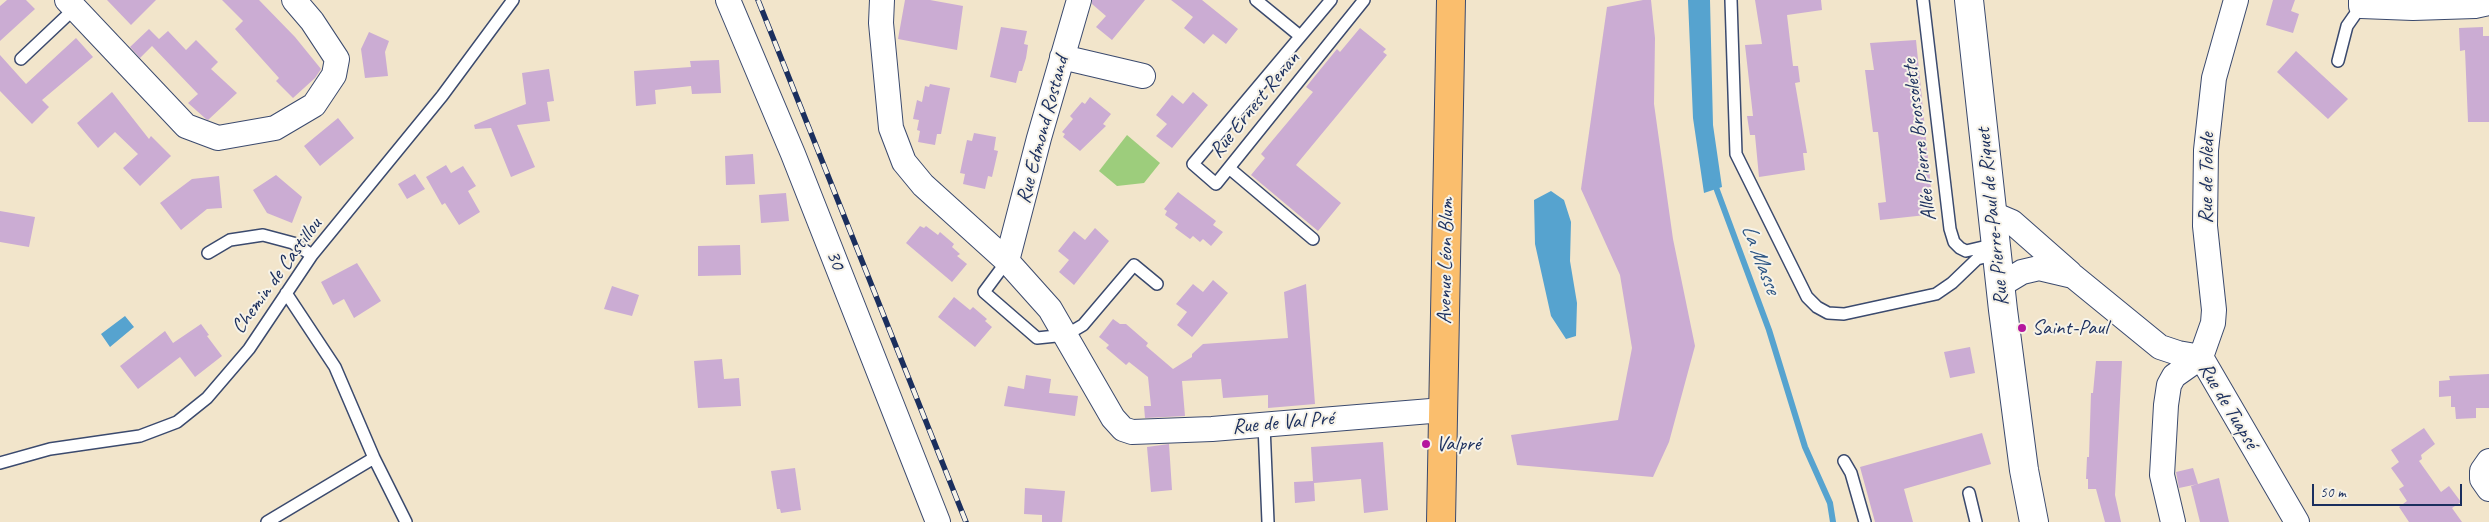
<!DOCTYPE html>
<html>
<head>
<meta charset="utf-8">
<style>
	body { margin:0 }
	#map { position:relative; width:2489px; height:522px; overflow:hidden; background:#f2e5cb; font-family:Caveat,sans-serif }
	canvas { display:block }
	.scale { position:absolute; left:2312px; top:484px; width:150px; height:22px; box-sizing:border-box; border:2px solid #1b2f5e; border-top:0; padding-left:6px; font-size:15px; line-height:18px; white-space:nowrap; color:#1b2f5e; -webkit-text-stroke:4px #f7f3e8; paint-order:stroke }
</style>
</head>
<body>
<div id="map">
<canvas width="2489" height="522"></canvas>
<div class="scale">50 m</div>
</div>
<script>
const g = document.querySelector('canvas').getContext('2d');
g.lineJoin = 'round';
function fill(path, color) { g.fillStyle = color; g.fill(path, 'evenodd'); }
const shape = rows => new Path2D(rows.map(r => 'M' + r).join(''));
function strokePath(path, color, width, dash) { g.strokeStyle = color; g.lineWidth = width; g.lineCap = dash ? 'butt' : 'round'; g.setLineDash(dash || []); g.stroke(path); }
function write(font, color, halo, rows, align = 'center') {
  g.font = font + ' Caveat,sans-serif'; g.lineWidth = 4; g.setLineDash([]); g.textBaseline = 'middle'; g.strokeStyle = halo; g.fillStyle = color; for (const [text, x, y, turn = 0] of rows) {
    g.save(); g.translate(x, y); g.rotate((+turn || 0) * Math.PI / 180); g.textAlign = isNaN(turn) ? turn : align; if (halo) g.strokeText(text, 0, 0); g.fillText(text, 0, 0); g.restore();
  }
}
fill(shape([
	[1127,135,1160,163,1144,183,1117,186,1099,171]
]), '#9dcd7c');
fill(shape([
	[1688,0,1710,0,1713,125,1722,187,1704,193,1693,118],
	[1551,191,1564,200,1571,222,1570,261,1577,303,1576,336,1566,339,1551,316,1535,244,1534,200],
	[125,316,134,327,110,347,101,334]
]), '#56a3cf');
strokePath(shape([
	[1714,182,1769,330,1805,447,1830,503,1833,522]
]), '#56a3cf', 6);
fill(shape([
	[7,0,26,0,35,9,0,41,0,6],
	[107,0,156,0,131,25],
	[222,0,259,0,295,37,321,69,315,78,293,98,276,81,279,78,235,29,243,21],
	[905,0,930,0,963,6,957,50,898,39],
	[1092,0,1145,0,1112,40,1096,27,1106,16,1092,4],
	[1171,0,1202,0,1238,29,1226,44,1213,34,1204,44,1184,28,1193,17],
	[1643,0,1651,0,1655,38,1654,104,1673,239,1695,346,1669,442,1653,477,1517,465,1511,435,1618,420,1632,348,1620,275,1581,189,1607,7],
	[1755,0,1821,0,1822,10,1787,15,1793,66,1798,66,1800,82,1795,83,1807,153,1803,153,1805,170,1759,177,1755,135,1750,135,1747,116,1753,116,1745,45,1762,44],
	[2273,0,2295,0,2291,11,2299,14,2293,33,2266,25],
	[1001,27,1027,31,1024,44,1028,45,1026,58,1022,71,1019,71,1016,83,990,77],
	[2483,27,2483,36,2489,36,2489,122,2468,122,2465,50,2460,51,2459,28],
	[1360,28,1386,49,1383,52,1387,55,1296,165,1341,203,1318,231,1251,175,1265,158,1261,154,1313,92,1306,87,1337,49,1340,52],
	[149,29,159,39,168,31,186,50,196,40,218,62,211,69,237,93,208,120,206,119,188,103,198,94,152,46,140,58,130,47],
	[369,32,389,41,385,52,388,76,365,78,361,49],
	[76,38,93,57,42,100,49,107,32,124,0,91,0,55,26,84],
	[1916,40,1932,198,1924,199,1926,215,1880,220,1878,203,1886,202,1878,132,1873,132,1865,70,1874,70,1870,43],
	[2296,51,2348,99,2328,119,2277,72],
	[719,60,721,93,692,94,691,86,655,90,656,104,636,106,634,71,691,67,690,61],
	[549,69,554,101,547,102,550,121,517,125,535,167,511,177,491,128,475,129,474,125,526,104,522,73],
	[930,84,950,88,941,134,937,134,935,145,918,142,920,131,917,130,919,120,913,119,917,100,922,102,925,86,929,87],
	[112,92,149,139,151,136,171,156,140,186,123,168,138,154,115,132,98,148,77,123],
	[1193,92,1208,105,1172,148,1156,136,1167,124,1156,115,1172,95,1183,104],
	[1090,97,1111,114,1103,124,1106,126,1080,151,1063,137,1065,134,1062,132,1073,119,1070,116,1082,102,1085,104],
	[338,118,354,138,320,166,304,146],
	[974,133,996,137,994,150,998,151,992,177,988,176,985,189,963,184,965,174,960,173,967,140,972,141],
	[753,154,755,184,726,185,725,156],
	[446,165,451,173,463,166,476,186,468,191,480,212,459,225,445,203,442,205,426,177],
	[415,174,425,189,407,199,398,184],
	[276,175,302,197,292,223,267,213,253,190],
	[219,176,222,208,207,209,181,230,160,203,192,179],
	[1178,192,1216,221,1213,225,1223,232,1211,246,1203,239,1200,242,1193,236,1190,239,1175,228,1178,224,1165,215,1167,211,1164,209],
	[786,193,789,221,761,223,759,195],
	[0,211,35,217,29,247,0,242],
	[920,226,924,228,926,226,938,235,940,232,954,244,952,247,960,254,957,256,967,264,952,282,906,243],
	[1095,228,1109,241,1074,285,1059,272,1069,260,1058,251,1074,231,1085,240],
	[740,245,741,275,698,276,698,246],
	[357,263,381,301,354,318,344,299,333,305,321,282],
	[1213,280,1228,293,1192,337,1177,325,1187,312,1176,304,1193,284,1203,292],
	[1306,284,1315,404,1268,408,1268,395,1223,398,1221,379,1182,381,1185,416,1145,418,1144,406,1151,406,1148,377,1129,362,1126,365,1106,348,1109,345,1099,337,1113,319,1120,324,1126,324,1148,343,1146,346,1173,369,1192,357,1192,354,1203,344,1288,338,1284,292],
	[612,286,639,295,632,316,604,309],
	[954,297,970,310,973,307,987,319,985,321,992,327,975,347,938,317],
	[201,324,209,335,207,336,222,356,195,377,180,357,138,389,120,366,165,331,173,343],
	[1970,347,1975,373,1950,378,1944,352],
	[722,359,724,379,739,378,741,406,698,408,694,361],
	[2096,361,2122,361,2115,495,2121,522,2105,522,2096,489,2088,489,2088,479,2086,479,2087,457,2089,457,2091,393,2093,393],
	[2489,374,2489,408,2476,408,2476,418,2456,419,2455,407,2451,407,2451,396,2439,397,2439,381,2450,380,2449,376],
	[1026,375,1051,379,1049,393,1078,396,1075,416,1004,406,1008,386,1024,389],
	[2424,428,2435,444,2421,455,2422,459,2419,461,2441,492,2449,486,2461,502,2452,508,2462,522,2409,522,2399,507,2407,501,2399,489,2404,486,2391,468,2399,462,2391,450],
	[1982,433,1991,464,1904,489,1913,522,1875,522,1860,467],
	[1383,442,1388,510,1364,513,1361,479,1314,483,1315,501,1295,503,1294,482,1313,481,1311,447],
	[1169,444,1172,490,1151,492,1147,447],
	[795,468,801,510,781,513,780,509,777,509,771,471],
	[2193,468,2198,484,2179,488,2176,472],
	[2219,478,2229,522,2200,522,2191,486],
	[1025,488,1065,491,1062,522,1042,522,1042,515,1024,514]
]), '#cbacd3');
const service = shape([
	[1256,0,1300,36],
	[1331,0,1193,164,1216,184,1364,0],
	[1731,0,1736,154,1807,297,1817,307,1828,313,1844,314,1936,294,1952,283,1977,259,1989,256],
	[1923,0,1950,229,1954,242,1960,248,1966,251,1983,247],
	[21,59,75,8],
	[2338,61,2347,26,2361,6],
	[1229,168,1313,239],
	[208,253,230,240,263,235,293,243,312,255],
	[1007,261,984,292,1037,338,1066,335,1083,325,1134,265,1157,284],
	[286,293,335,367,374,458,406,522],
	[1264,425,1268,522],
	[1844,461,1851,473,1865,522],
	[0,463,50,449,140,436,177,422,207,398,249,349,312,255,442,96,513,0],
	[1969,493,1976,522],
	[267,522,374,458]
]);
const minor = shape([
	[67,0,186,126,218,138,275,128,314,105,334,75,337,59,312,21,294,0],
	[728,0,793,154,938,522],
	[882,0,881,23,891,128,904,162,923,185,1007,261,1050,309,1113,418,1123,429,1132,432,1212,429,1443,410],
	[2361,0,2361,6,2413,8,2475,6,2489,3],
	[1062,57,1143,76],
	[1993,214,2012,222,2070,273],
	[1007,261,1039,138,1079,0],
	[2002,284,2022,272,2039,268,2073,276,2160,347,2178,353,2201,357,2297,522],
	[2489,461,2482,471,2482,479,2489,489],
	[2173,522,2162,475,2166,405,2169,385,2174,376,2201,357,2213,323,2214,310,2205,226,2206,150,2214,78,2236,0]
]);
const tertiary = shape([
	[1969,0,2003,310,2024,470,2034,522]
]);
const primary = shape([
	[1441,522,1451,0]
]);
strokePath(service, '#3b4a6e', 14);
strokePath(minor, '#3b4a6e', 26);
strokePath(tertiary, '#3b4a6e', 30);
strokePath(primary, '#3b4a6e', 30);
strokePath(service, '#fff', 11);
strokePath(minor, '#fff', 24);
strokePath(tertiary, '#fff', 28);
strokePath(primary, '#fabe6d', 28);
const rail = shape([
	[758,0,966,522]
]);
strokePath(rail, '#1b2f5e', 5.5);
strokePath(rail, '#f7f3e8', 4, [11]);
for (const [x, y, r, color] of [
	[2022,328,5,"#b5179e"],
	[1426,444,5,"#b5179e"]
]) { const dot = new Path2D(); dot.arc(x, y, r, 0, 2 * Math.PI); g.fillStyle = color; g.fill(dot); strokePath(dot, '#f7f3e8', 2); }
write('21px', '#1b2f5e', '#f7f3e8', [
	["Rue Ernest Renan",1255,105,-51],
	["Rue Edmond Rostand",1043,130,-75],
	["Allée Pierre Brossolette",1920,140,-97],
	["Rue de Tolède",2207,178,-89],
	["Rue Pierre-Paul de Riquet",1993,217,-96],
	["30",835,260,69],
	["Avenue Léon Blum",1446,261,-89],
	["Chemin de Castillou",277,276,-54],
	["Rue de Tuapsé",2228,406,59],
	["Rue de Val Pré",1283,423,-5]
]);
write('21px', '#1b2f5e', '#f7f3e8', [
	["Saint-Paul",2032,328],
	["Valpré",1436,444]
], 'left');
write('italic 22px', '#305886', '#f7f3e8', [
	["La Masse",1760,259,69]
]);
</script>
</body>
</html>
